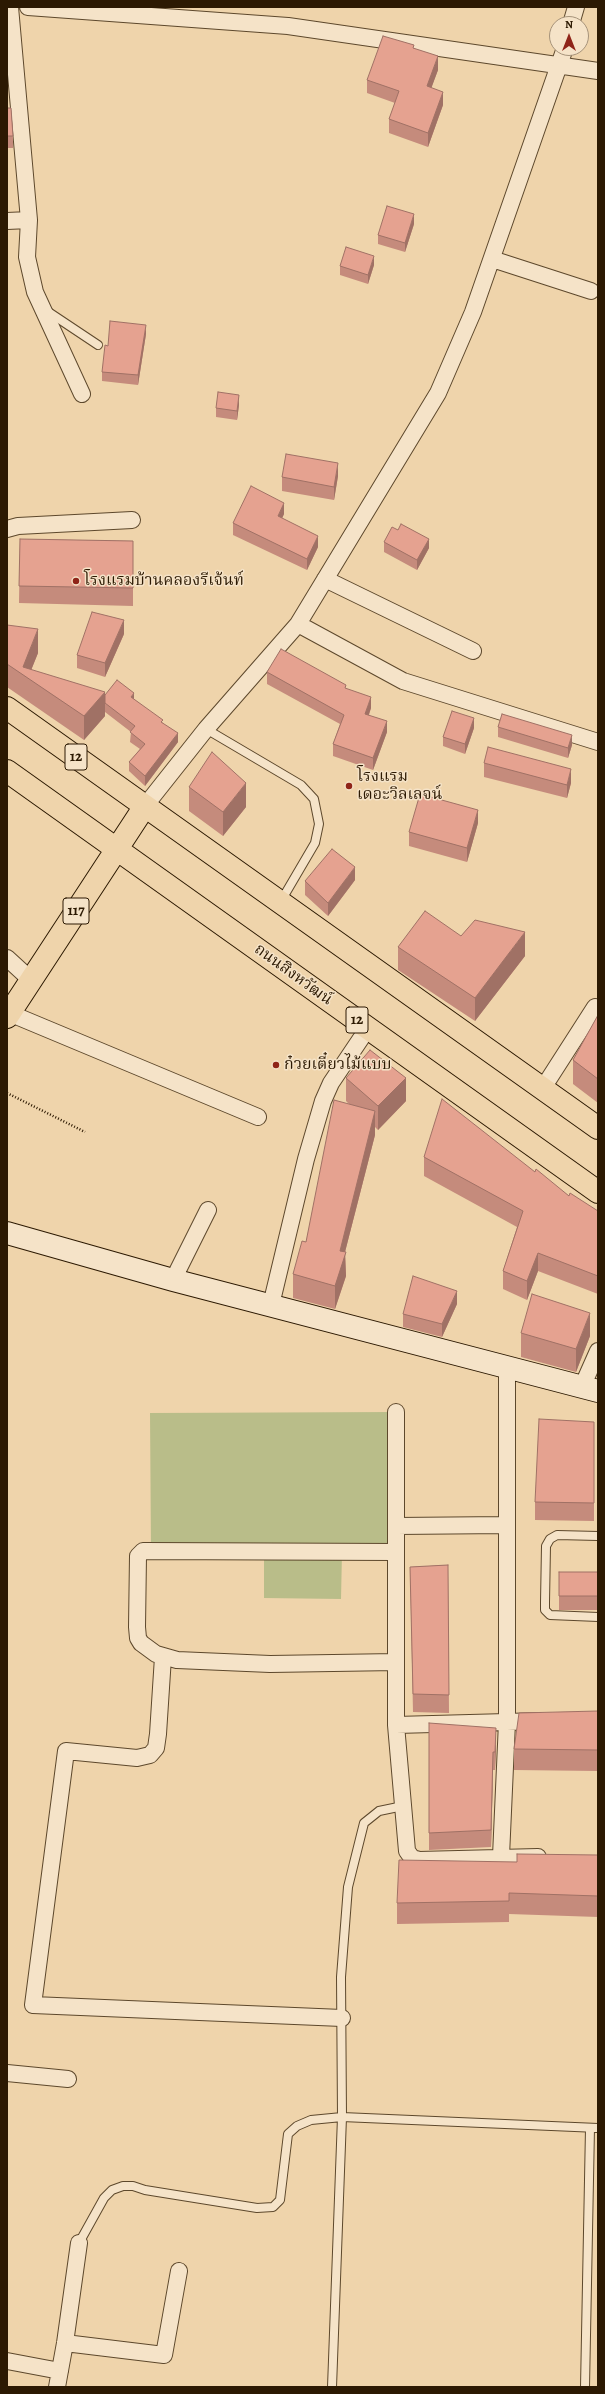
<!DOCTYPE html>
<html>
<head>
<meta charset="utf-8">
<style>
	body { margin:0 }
	#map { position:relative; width:605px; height:2394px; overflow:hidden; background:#efd4ab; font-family:Alegreya,serif }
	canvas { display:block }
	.frame { position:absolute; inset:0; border:8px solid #2c1902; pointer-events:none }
	.north { position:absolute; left:549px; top:16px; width:40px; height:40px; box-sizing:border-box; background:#f5e3c8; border:1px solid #a59279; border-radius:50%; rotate:0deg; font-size:11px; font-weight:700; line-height:16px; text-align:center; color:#2c1902 }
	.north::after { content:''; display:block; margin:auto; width:14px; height:18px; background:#8f2418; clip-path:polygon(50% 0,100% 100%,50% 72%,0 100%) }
</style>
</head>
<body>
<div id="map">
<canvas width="605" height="2394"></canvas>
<div class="frame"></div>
<div class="north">N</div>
</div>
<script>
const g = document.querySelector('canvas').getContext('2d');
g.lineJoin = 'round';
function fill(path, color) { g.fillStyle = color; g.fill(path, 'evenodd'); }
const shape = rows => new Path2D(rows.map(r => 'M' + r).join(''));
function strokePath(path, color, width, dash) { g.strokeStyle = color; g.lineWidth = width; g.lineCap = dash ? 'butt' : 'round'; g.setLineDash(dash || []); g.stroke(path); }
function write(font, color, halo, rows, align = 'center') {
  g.font = font + ' Alegreya,"Noto Serif Thai",serif'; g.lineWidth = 3; g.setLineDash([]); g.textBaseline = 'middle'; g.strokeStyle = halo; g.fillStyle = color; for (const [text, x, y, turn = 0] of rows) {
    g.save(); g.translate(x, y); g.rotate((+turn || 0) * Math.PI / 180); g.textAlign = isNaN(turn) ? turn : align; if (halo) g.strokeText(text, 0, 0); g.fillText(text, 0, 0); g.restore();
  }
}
fill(shape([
	[396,1412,396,1552,342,1552,341,1599,264,1598,264,1552,151,1551,150,1413]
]), '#b9bd89');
const lane = shape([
	[47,311,98,345],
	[206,729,301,785,314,799,319,824,315,843,281,901],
	[598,1536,557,1535,550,1539,546,1546,545,1602,545,1610,550,1615,598,1617],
	[79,2243,104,2198,112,2190,123,2186,133,2186,145,2190,257,2208,273,2207,280,2200,288,2134,297,2126,311,2120,342,2117,598,2128],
	[332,2387,342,2117,341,1977,348,1887,364,1823,379,1811,403,1806],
	[585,2387,590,2128]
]);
const street = shape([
	[28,7,288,26,598,71],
	[571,24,576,7],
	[29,220,27,257,35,292,82,394],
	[7,221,29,220,10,7],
	[492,259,591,291],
	[7,529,18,526,132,520],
	[325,579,473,651],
	[298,624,403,681,598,742],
	[145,806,206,729,298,624,438,393,473,312,565,48],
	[7,958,31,980],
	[9,1013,258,1117],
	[543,1088,595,1007],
	[173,1280,208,1210],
	[271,1305,306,1159,323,1101,331,1083,368,1028],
	[507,1368,507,1722,538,1721],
	[582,1387,598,1351],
	[396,1412,396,1725,407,1851,412,1858,419,1860,538,1857],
	[396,1526,506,1525],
	[396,1552,143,1551,138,1556,137,1627,138,1638,141,1643,156,1654,177,1660,270,1664,396,1662],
	[163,1657,158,1734,156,1748,150,1755,137,1758,66,1751,33,2005,342,2018],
	[396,1725,507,1722,501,1856],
	[7,2073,68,2079],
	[65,2343,164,2355,179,2271],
	[7,2361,60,2371],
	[57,2387,65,2343,79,2243]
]);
const secondary = shape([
	[7,1233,173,1280,598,1391]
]);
const primary = shape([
	[7,708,598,1128],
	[7,771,598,1192],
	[7,1017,145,806]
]);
strokePath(lane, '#5d482c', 10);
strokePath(street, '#5d482c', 18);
strokePath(secondary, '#2c1902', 24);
strokePath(primary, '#2c1902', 24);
strokePath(shape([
	[7,1093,85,1132]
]), '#2c1902', 2.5, [1, 2]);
strokePath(lane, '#f5e3c8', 8);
strokePath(street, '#f5e3c8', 16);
strokePath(secondary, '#f5e3c8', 22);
strokePath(primary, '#efd4ab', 22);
fill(shape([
	[414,48,438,70,431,88,443,105,428,147,389,133,389,119,395,103,367,93,367,80],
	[7,108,13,136,13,148,7,148],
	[414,224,405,252,378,244,378,235],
	[374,265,368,284,340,275,340,266],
	[146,334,138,385,102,381,102,372],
	[239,405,237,420,216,417,216,408],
	[338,476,334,500,282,491,282,477],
	[284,514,282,518,318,547,307,570,233,535,233,523],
	[20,539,133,541,133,606,19,603],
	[384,542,429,548,417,570,384,552],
	[7,625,38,653,31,670,105,695,134,699,163,723,178,742,145,786,129,771,129,762,140,749,130,742,131,732,105,712,105,716,84,740,7,687],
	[124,634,105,677,77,668,77,655],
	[267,672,371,708,369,715,387,732,373,770,333,756,333,744,340,724,267,684],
	[498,727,572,745,568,758,498,737],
	[474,728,465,754,443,746,443,737],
	[484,763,571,783,567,798,484,777],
	[189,787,246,807,223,836,189,811],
	[478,823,467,862,409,846,409,832],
	[355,880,328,916,305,895,305,881],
	[461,936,525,956,475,1021,398,970,398,947],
	[598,1015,598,1103,573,1084,573,1060],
	[346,1078,406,1101,378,1130,375,1127,375,1135,345,1252,346,1276,335,1309,293,1298,293,1274,306,1242,349,1104,346,1101],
	[424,1157,535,1172,569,1196,598,1211,598,1294,538,1271,527,1300,503,1289,503,1271,517,1227,424,1176],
	[457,1304,442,1337,403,1327,403,1314],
	[521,1333,590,1336,576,1372,521,1357],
	[594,1422,594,1521,535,1520,535,1502],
	[448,1565,449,1713,413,1712,410,1567],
	[559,1572,598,1572,598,1610,559,1610],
	[598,1711,598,1771,514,1770,514,1749],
	[429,1723,496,1746,495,1770,493,1770,491,1847,429,1850],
	[598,1855,598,1917,509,1914,509,1922,397,1924,397,1903,517,1862]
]), '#c58b7c');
fill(shape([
	[438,56,438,70,427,100,427,86],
	[443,92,443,105,428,147,428,133],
	[414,214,414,224,405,252,405,243],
	[374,256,374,265,368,284,368,275],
	[146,325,146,334,138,385,138,375],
	[239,395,239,405,237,420,237,411],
	[338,463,338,476,334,500,334,487],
	[284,503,284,514,278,527,278,516],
	[318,536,318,547,307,570,307,559],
	[429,539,429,548,417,570,417,560],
	[124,620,124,634,105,677,105,663],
	[38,629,38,653,28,678,23,667],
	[105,692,105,716,84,740,84,716],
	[134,693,134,702,131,697],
	[371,697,371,708,365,725,365,714],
	[474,718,474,728,465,754,465,744],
	[387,721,387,732,373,770,373,758],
	[178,733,178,742,145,786,145,776],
	[572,735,572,745,568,758,568,748],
	[571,769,571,783,567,798,567,785],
	[246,783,246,807,223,836,223,812],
	[478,810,478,823,467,862,467,848],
	[355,867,355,880,328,916,328,903],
	[525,932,525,956,475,1021,475,998],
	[406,1078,406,1101,378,1130,378,1106],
	[375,1111,375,1135,345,1252,346,1276,335,1309,335,1286,340,1251],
	[538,1253,538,1271,527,1300,527,1281],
	[457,1291,457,1304,442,1337,442,1324],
	[590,1313,590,1336,576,1372,576,1349],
	[496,1728,496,1746,495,1770,495,1752],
	[493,1752,493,1770,491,1847,491,1830]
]), '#a07165');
const building = shape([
	[383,36,414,45,413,48,438,56,427,86,443,92,428,133,389,119,399,91,367,80,383,36],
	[7,108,11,108,13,136,7,136,7,108],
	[387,206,414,214,405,243,378,235,387,206],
	[346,247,374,256,368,275,340,266,346,247],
	[110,321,146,325,138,375,102,372,105,345,108,346,110,321],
	[218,392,239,395,237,411,216,408,218,392],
	[286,454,338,463,334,487,282,477,286,454],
	[251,486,284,503,278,516,318,536,307,559,233,523,251,486],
	[401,524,429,539,417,560,384,542,392,527,398,530,401,524],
	[20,539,133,541,133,588,19,586,20,539],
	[92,612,124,620,105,663,77,655,92,612],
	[7,625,38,629,23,667,105,692,84,716,7,664,7,625],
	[281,649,346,685,345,688,371,697,365,714,387,721,373,758,333,744,344,715,267,672,281,649],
	[117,680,134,693,131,697,163,720,161,722,178,733,145,776,129,762,145,744,130,732,135,726,105,703,105,695,117,680],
	[452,711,474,718,465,744,443,737,452,711],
	[502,714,572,735,568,748,498,727,502,714],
	[488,747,571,769,567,785,484,763,488,747],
	[212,752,246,783,223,812,189,787,212,752],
	[420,794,478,810,467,848,409,832,420,794],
	[332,849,355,867,328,903,305,881,332,849],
	[425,911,461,936,475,920,525,932,475,998,398,947,425,911],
	[598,1015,598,1079,573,1060,598,1015],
	[370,1050,406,1078,378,1106,346,1078,370,1050],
	[442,1099,535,1172,536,1169,569,1196,570,1193,598,1211,598,1276,538,1253,527,1281,503,1271,523,1211,424,1157,442,1099],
	[334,1100,375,1111,340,1251,346,1252,335,1286,293,1274,302,1241,306,1242,334,1100],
	[413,1276,457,1291,442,1324,403,1314,413,1276],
	[532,1294,590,1313,576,1349,521,1333,532,1294],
	[539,1419,594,1422,594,1503,535,1502,539,1419],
	[448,1565,449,1695,413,1694,410,1567,448,1565],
	[559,1572,598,1572,598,1596,559,1596,559,1572],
	[598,1711,598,1750,514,1749,519,1713,598,1711],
	[429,1723,496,1728,495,1752,493,1752,491,1830,429,1833,429,1723],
	[517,1854,598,1855,598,1896,509,1893,509,1901,397,1903,399,1860,517,1862,517,1854]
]);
fill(building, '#e5a290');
strokePath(building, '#a07165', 1);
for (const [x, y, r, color] of [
	[76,581,4,"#8f2418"],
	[349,786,4,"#8f2418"],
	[276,1065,4,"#8f2418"]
]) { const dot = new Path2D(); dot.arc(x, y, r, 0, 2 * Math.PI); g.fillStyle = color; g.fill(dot); strokePath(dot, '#f5e3c8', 1.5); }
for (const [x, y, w] of [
	[76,757,22],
	[76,911,26],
	[357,1020,22]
]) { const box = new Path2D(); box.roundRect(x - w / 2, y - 13, w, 26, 3); g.fillStyle = '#f5e3c8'; g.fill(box); strokePath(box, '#2c1902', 1); }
write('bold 15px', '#2c1902', null, [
	["12",76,757],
	["117",76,911],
	["12",357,1020]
]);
write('16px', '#2c1902', '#f5e3c8', [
	["โรงแรมบ้านคลองรีเจ้นท์",84,581],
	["โรงแรม",357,777],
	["เดอะวิลเลจน์",357,795],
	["ก๋วยเตี๋ยวไม้แบบ",284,1065]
], 'left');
write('16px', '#2c1902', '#f5e3c8', [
	["ถนนสิงหวัฒน์",293,975,36]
]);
</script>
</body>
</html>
